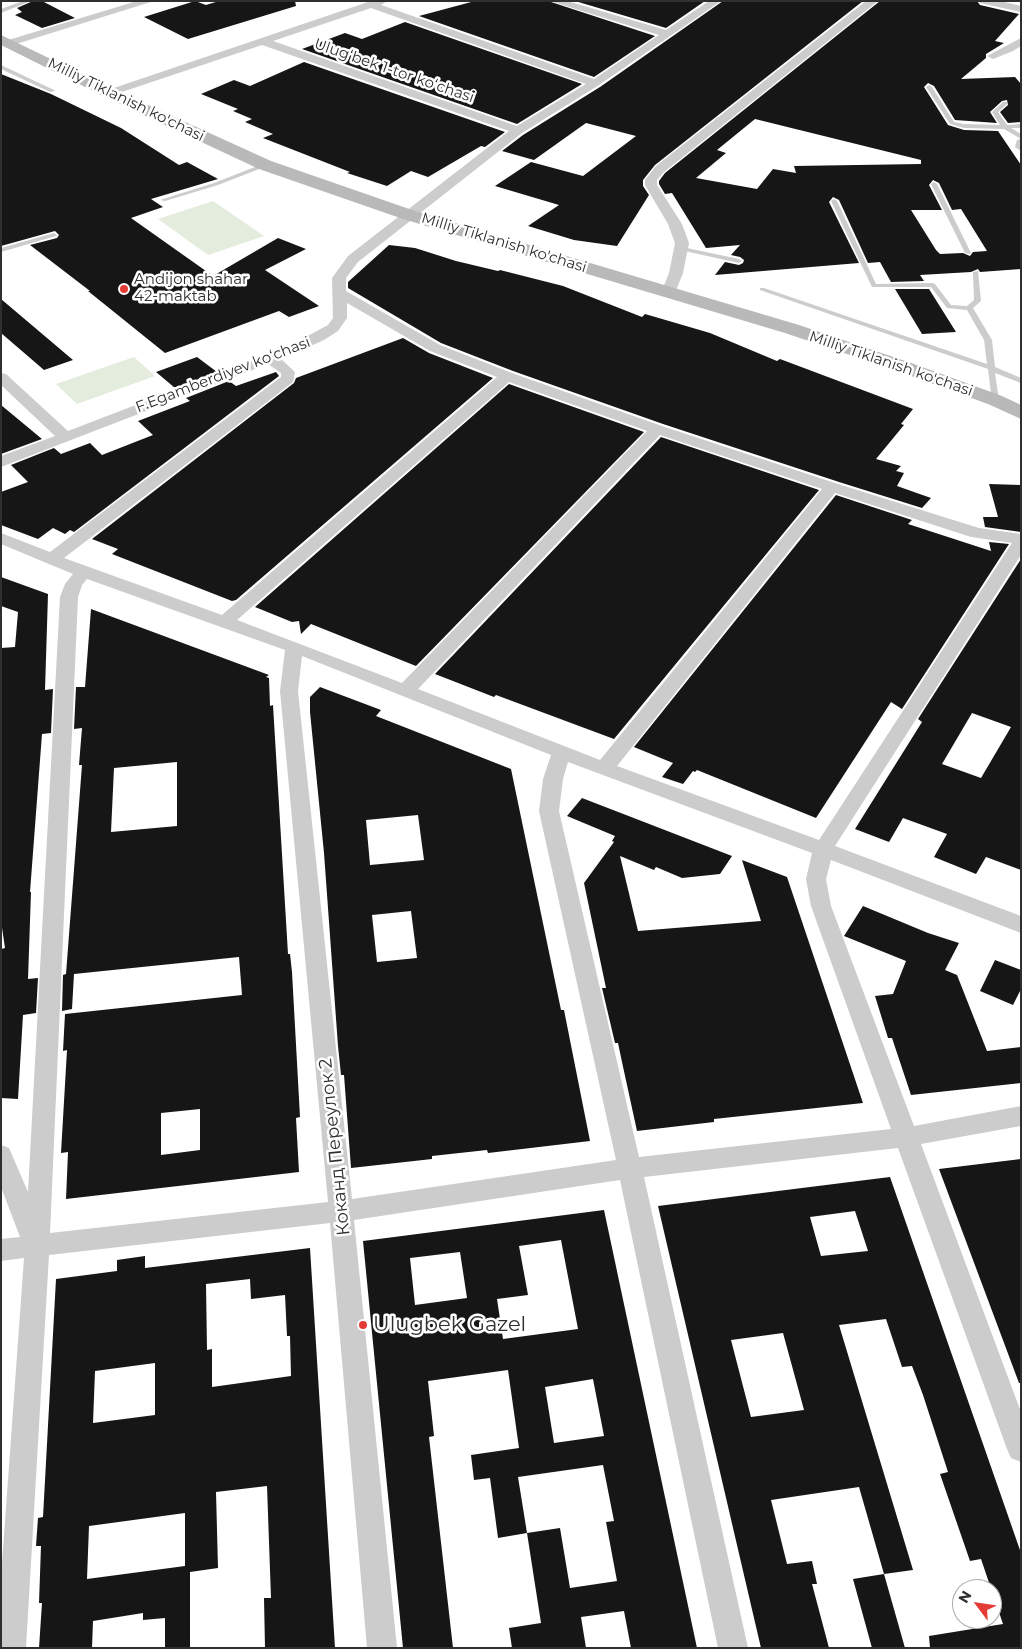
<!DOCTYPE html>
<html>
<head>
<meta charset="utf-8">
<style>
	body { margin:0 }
	#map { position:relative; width:1022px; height:1649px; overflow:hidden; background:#fff; font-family:Montserrat,sans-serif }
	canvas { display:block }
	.frame { position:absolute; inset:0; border:2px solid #2f2f2f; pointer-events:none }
	.north { position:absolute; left:952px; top:1579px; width:50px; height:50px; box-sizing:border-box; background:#fff; border:1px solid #acacac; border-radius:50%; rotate:301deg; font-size:14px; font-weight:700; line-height:20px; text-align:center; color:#2f2f2f }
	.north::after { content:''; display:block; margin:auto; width:18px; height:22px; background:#e33b35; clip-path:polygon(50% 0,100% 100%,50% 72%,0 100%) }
</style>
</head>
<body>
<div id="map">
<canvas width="1022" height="1649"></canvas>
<div class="frame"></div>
<div class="north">N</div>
</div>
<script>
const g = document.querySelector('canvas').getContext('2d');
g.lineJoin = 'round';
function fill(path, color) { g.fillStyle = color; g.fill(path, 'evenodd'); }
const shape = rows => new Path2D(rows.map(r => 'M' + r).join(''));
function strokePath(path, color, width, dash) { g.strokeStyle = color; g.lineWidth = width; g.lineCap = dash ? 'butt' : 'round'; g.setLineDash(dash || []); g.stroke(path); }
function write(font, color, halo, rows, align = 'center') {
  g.font = font + ' Montserrat,sans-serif'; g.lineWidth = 5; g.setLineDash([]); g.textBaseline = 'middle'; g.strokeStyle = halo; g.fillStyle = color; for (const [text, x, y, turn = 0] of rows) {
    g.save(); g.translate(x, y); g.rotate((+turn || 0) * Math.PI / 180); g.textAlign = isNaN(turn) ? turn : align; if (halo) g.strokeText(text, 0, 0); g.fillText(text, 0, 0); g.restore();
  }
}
fill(shape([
	[213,201,264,236,208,255,158,219],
	[134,357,155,376,77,404,56,384]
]), '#e4ecdd');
fill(shape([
	[33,1,42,1,75,18,42,28,15,15,22,12,17,8],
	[195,1,206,5,219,1,295,1,296,6,188,39,144,17],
	[475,1,548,1,655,36,594,77,419,16],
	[575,1,705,1,666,28],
	[723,1,863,1,655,165,643,180,643,186,649,195,617,246,574,240,528,226,559,205,495,186,531,162,583,176,636,136,586,123,534,160,502,151,523,135,600,87],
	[880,1,977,1,980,5,1019,14,995,41,1004,43,986,54,986,58,961,79,1015,77,1021,84,1021,122,1008,123,1000,112,1008,105,1007,100,1002,101,990,112,997,123,955,120,934,86,928,83,924,87,948,125,964,130,998,131,1021,165,1021,269,980,272,978,269,971,272,920,275,924,281,891,282,880,262,868,263,839,200,833,197,829,202,859,263,715,275,725,262,739,265,743,263,744,260,740,257,731,255,740,245,706,248,672,193,665,194,659,184,659,181,665,173],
	[755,119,921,160,921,164,794,166,796,173,773,169,757,189,696,178,726,153,717,150],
	[933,180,939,183,952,210,961,209,987,251,973,252,970,256,963,253,940,254,936,250,911,210,942,210,929,185],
	[405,22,582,84,517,124,302,49,345,33,362,39],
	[304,62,505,132,485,147,481,146,428,177,411,171,387,186,347,173,350,172,263,138,273,134,245,122,252,119,233,111,238,109,201,94,234,80,250,86],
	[1,74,51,94,121,128,179,165,187,162,218,179,151,199,163,207,131,218,213,276,278,238,306,249,265,270,319,306,289,317,279,311,165,353,88,291,90,291,30,245,57,238,59,235,55,231,1,246],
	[389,245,415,248,456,261,498,271,500,270,563,286,642,317,645,314,710,333,777,361,780,359,913,409,901,424,904,425,876,459,901,466,896,471,904,473,897,486,931,498,922,508,839,482,663,424,513,371,441,343,348,288,348,282],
	[895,289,929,289,956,332,922,334],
	[1,299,73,360,44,370,1,333],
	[403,338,429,353,493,378,236,600,232,601,112,554,118,549,92,539,294,383,296,378],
	[197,357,217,372,175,388,156,372],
	[276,372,279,376,74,532,70,530,65,534,53,528,38,539,1,525,1,492,28,482,11,465,54,448,61,454,90,443,102,455,153,435,138,421,190,401,186,398,229,381,236,386],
	[509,384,644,432,416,666,311,624,301,634,299,621,292,622,255,607],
	[1,405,42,439,1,454],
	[661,437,819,490,614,739,496,695,494,697,435,674],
	[989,484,1021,485,1021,532,985,527,983,517,998,517],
	[836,495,912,520,908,524,991,551,989,542,1009,544,902,709,891,702,816,818,697,770,695,772,693,771,683,784,662,777,673,763,634,747],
	[1021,559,1021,870,986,857,976,874,934,857,947,834,903,818,889,842,855,829,922,722,918,719],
	[972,713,1011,727,981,778,942,764],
	[1,577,48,594,45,690,53,689,51,733,42,734,30,892,31,892,28,979,38,978,36,1013,23,1015,18,1099,1,1098,1,949,5,948,1,921,1,648,15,647,18,612,1,606],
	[91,609,269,675,266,677,269,678,270,706,273,705,288,954,290,954,292,972,300,1117,296,1118,299,1172,66,1199,68,1152,61,1153,67,1050,63,1051,65,1014,242,995,239,957,74,974,72,1009,62,1011,63,975,66,974,82,765,79,765,82,728,74,729,76,687,85,687],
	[177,762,177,826,111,832,114,768],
	[200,1109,200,1150,161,1155,161,1113],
	[320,687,381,710,376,716,511,769,561,1010,564,1010,590,1141,488,1153,487,1150,432,1156,432,1159,351,1168,344,1075,341,1075,338,1046,324,853,310,712,310,697],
	[418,815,424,860,370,865,366,820],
	[411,911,417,958,377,962,372,915],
	[582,798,732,856,720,874,682,878,656,867,654,870,620,856,638,931,761,921,742,860,787,877,863,1103,714,1119,714,1122,637,1131,622,1062,618,1043,615,1043,602,988,606,988,584,883,614,842,612,841,615,836,567,816],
	[863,906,928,933,959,943,945,970,957,975,987,1051,1021,1047,1021,1083,911,1095,892,1038,888,1038,875,996,893,994,906,961,844,936],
	[995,960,1021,970,1021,989,1013,1005,980,991],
	[1021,1159,1021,1383,1019,1383,939,1169],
	[890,1177,1021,1553,1021,1648,930,1648,929,1636,1003,1624,981,1559,970,1561,940,1474,948,1472,923,1395,912,1366,902,1367,886,1319,839,1325,913,1570,884,1574,859,1487,771,1500,787,1564,812,1561,817,1584,812,1584,829,1648,761,1648,658,1206],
	[855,1211,868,1251,821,1256,810,1217],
	[783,1333,804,1410,751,1417,731,1340],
	[604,1210,697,1648,631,1648,624,1611,581,1617,586,1648,512,1648,509,1628,541,1623,527,1533,498,1538,490,1478,474,1480,471,1455,519,1448,508,1370,428,1381,434,1436,429,1437,453,1648,403,1648,363,1241],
	[561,1240,578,1329,503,1339,497,1299,528,1295,519,1246],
	[460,1252,467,1298,415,1305,410,1258],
	[593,1379,604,1436,554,1443,545,1387],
	[603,1465,614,1521,606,1522,617,1581,570,1588,560,1528,527,1533,518,1477],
	[310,1248,335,1648,265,1648,264,1598,271,1598,267,1486,216,1492,218,1568,190,1572,190,1648,165,1648,165,1618,143,1620,143,1613,93,1621,92,1648,39,1648,42,1603,39,1603,41,1546,36,1546,38,1518,43,1517,56,1279,117,1271,117,1260,145,1256,145,1268],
	[250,1279,251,1299,285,1295,287,1336,290,1336,291,1376,212,1387,212,1349,207,1350,206,1284],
	[155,1363,155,1415,93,1423,95,1371],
	[185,1513,185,1566,87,1579,89,1526],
	[884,1574,905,1648,872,1648,853,1579]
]), '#161616');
fill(shape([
	[23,1,31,1,1,13,1,9,23,1],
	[1,65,54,90,55,91,50,92,1,69,1,65],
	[929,85,932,87,954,122,964,124,1000,125,992,112,1003,102,1007,102,1007,104,998,112,1007,125,1021,124,1021,128,1011,128,1021,134,1021,139,1004,129,964,128,950,124,926,87,929,85],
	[265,163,268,165,267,166,218,185,165,201,160,200,214,183,265,163],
	[934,182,937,184,971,253,970,254,965,253,931,184,934,182],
	[834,199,837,201,876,284,933,283,935,284,951,305,967,306,974,300,973,272,978,271,981,301,973,308,992,340,995,367,1021,378,1021,383,995,373,999,400,995,402,992,402,988,369,760,290,760,288,764,288,987,364,984,340,967,310,947,308,931,287,872,287,831,201,834,199],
	[54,233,57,235,56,236,1,252,1,248,54,233],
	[682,247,739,259,742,261,739,263,680,250,680,248,682,247]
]), '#ccc');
fill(shape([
	[137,1,154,1,13,45,5,45,4,43,5,41,137,1],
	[371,1,387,1,381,5,594,79,659,35,550,1,567,1,666,30,709,1,721,1,599,85,522,133,358,262,346,278,346,291,440,345,512,373,662,426,838,484,979,528,1021,534,1021,555,835,846,1021,916,1021,933,831,860,826,879,831,906,914,1126,1021,1106,1021,1126,921,1144,1021,1412,1021,1462,1011,1458,1007,1449,898,1148,644,1177,748,1648,718,1648,620,1180,354,1220,397,1648,367,1648,330,1223,49,1255,26,1648,1,1648,1,1577,24,1258,1,1261,1,1239,20,1237,1,1187,1,1145,9,1148,28,1192,60,597,65,584,73,574,1,544,1,533,50,552,281,377,281,373,268,364,1,467,1,456,55,436,1,385,1,373,6,374,68,431,289,346,328,325,333,318,332,278,348,256,509,131,262,45,113,95,105,95,103,93,105,91,371,1],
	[371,8,586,84,517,126,273,41,371,8],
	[347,303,430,351,497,377,222,615,64,558,293,382,295,372,281,359,324,340,338,331,347,318,347,303],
	[509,382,647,431,402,683,237,620,509,382],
	[660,435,822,489,600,760,418,689,660,435],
	[835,493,971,537,1012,543,819,840,617,766,835,493],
	[87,579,285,650,280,691,328,1202,50,1233,78,597,82,585,87,579],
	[302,656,551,755,543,779,539,811,616,1160,352,1199,298,691,302,656],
	[568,762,812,853,806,879,811,906,891,1129,639,1157,559,811,563,779,568,762],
	[866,1,878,1,664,172,657,180,657,185,682,224,689,243,683,273,675,293,673,296,663,296,661,293,669,273,675,243,668,224,645,185,645,180,656,166,866,1],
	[979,1,1000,1,1021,6,1021,12,980,3,979,1],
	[1021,38,1021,46,1013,51,993,59,987,56,1021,38],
	[1021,139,1021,151,1015,147,1017,140,1021,139]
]), '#ccc');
fill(shape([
	[1,35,115,90,271,161,415,211,799,325,914,364,1002,396,1021,405,1021,419,988,404,900,372,785,333,403,219,259,169,103,96,1,45,1,35]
]), '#b9b9b9');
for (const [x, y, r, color] of [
	[124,289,5,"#e33b35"],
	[363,1325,5,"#e33b35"]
]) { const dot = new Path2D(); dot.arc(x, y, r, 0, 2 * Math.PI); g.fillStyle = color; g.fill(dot); strokePath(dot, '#fff', 2); }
write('15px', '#2f2f2f', '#fff', [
	["Ulug‘bek 1-tor koʻchasi",394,71,19],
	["Milliy Tiklanish ko'chasi",126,100,26],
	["Milliy Tiklanish ko'chasi",504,243,17],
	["Milliy Tiklanish ko'chasi",891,364,19],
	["F.Egamberdiyev kо‘chasi",223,375,-21]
]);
write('15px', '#2f2f2f', '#fff', [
	["Andijon shahar",134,280],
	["42-maktab",134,297]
], 'left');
write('18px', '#2f2f2f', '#fff', [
	["Коканд Πереулок 2",335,1147,-96]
]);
write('21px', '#2f2f2f', '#fff', [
	["Ulugbek Gazel",373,1325]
], 'left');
</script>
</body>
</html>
